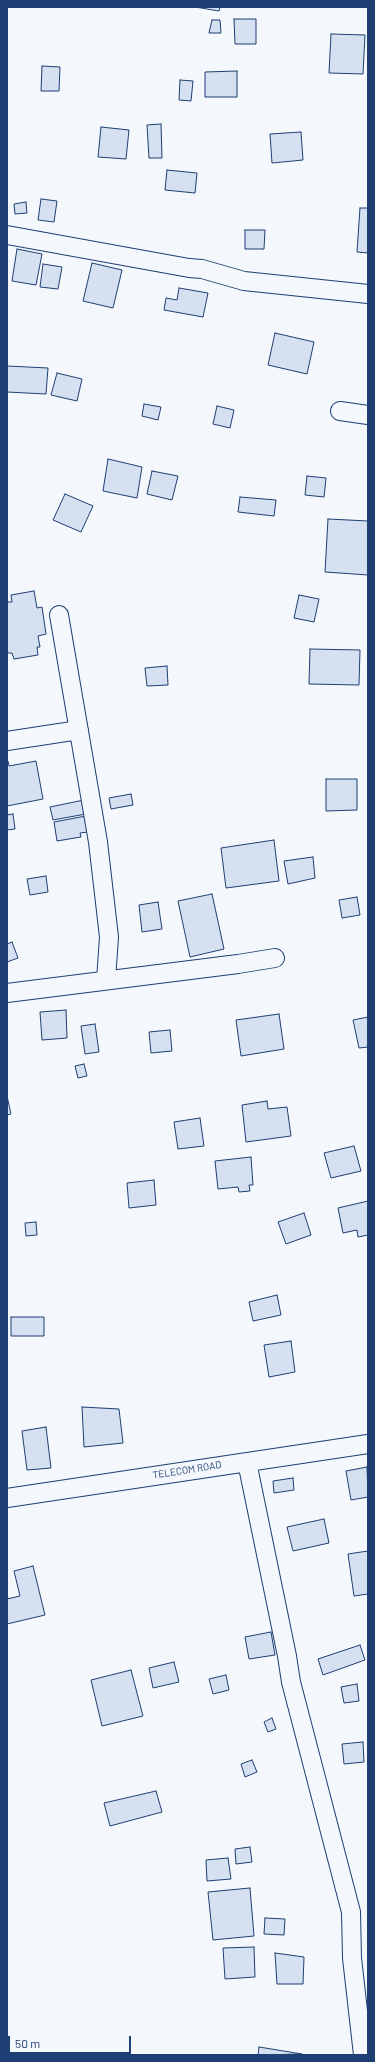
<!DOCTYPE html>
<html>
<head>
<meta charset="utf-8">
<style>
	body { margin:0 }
	#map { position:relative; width:375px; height:2062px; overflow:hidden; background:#f4f7fb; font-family:Barlow,sans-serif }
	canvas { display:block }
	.frame { position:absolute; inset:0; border:8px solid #1d3f73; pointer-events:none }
	.scale { position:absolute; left:8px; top:2036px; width:123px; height:18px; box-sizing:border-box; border:2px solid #1d3f73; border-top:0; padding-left:5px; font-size:12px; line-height:14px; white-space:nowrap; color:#1d3f73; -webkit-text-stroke:3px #f4f7fb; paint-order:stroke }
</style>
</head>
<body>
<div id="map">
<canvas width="375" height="2062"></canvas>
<div class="frame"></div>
<div class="scale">50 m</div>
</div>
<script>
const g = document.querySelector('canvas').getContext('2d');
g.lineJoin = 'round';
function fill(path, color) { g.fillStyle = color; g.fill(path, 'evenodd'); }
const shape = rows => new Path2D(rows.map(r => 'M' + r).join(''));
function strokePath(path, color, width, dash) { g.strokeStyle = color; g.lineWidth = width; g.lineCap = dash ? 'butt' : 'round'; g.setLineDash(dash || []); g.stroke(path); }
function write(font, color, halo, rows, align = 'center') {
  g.font = font + ' Barlow,sans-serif'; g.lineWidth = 3; g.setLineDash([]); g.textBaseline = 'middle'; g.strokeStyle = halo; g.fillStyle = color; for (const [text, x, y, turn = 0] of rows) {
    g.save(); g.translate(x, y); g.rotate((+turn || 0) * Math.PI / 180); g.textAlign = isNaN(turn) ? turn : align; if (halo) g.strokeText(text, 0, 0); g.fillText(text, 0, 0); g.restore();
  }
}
const building = shape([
	[195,7,220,7,219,11,195,7],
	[234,19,256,19,256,44,235,44,234,19],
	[212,20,220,20,221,33,209,33,212,20],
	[331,34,365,35,363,74,329,73,331,34],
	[42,66,60,67,59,91,41,91,42,66],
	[237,71,237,97,205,97,205,72,237,71],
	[180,80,193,81,191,101,179,100,180,80],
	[161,124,162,158,149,158,147,125,161,124],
	[101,127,129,130,126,159,98,157,101,127],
	[301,132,303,160,272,163,270,134,301,132],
	[167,170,197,173,195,193,165,190,167,170],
	[41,199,57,201,54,222,38,220,41,199],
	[26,202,27,213,15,214,14,204,26,202],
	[360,208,368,208,368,253,357,252,360,208],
	[245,230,265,230,264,249,245,249,245,230],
	[17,249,42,254,36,285,12,281,17,249],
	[92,263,122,270,113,308,83,301,92,263],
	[43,264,62,267,58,289,40,287,43,264],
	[179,288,208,293,203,317,164,310,166,298,177,300,179,288],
	[275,333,314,342,307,374,268,365,275,333],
	[7,366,48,368,46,394,7,392,7,366],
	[57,373,82,379,77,401,51,395,57,373],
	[144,404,161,407,158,420,142,416,144,404],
	[217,406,234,410,230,428,213,424,217,406],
	[108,459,142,467,137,498,103,491,108,459],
	[152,471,178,476,172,500,147,494,152,471],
	[307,476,326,478,324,497,305,495,307,476],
	[65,494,93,506,81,532,53,520,65,494],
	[240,497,276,500,274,516,238,512,240,497],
	[328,519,368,521,368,575,325,572,328,519],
	[34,591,37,608,42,607,46,634,38,636,40,647,37,647,38,655,14,659,12,653,7,653,7,602,12,602,11,595,34,591],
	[299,595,319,599,314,622,294,618,299,595],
	[310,649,360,650,359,685,309,684,310,649],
	[167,666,168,685,147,686,145,668,167,666],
	[7,761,8,761,9,766,36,761,43,799,7,806,7,761],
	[326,779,357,779,357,810,326,811,326,779],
	[131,794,133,805,111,809,109,798,131,794],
	[84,800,86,814,53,820,50,807,84,800],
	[13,814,15,829,7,830,7,815,13,814],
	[86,816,88,832,80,833,81,837,57,841,54,822,86,816],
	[274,840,279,881,226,888,221,848,274,840],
	[313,857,315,878,288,884,284,861,313,857],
	[46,876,48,892,30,895,27,879,46,876],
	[212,894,224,949,190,957,178,901,212,894],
	[357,897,360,915,342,918,339,900,357,897],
	[158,902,162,929,142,932,139,905,158,902],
	[12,942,18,958,7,962,7,944,12,942],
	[66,1010,67,1038,42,1040,40,1012,66,1010],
	[279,1014,284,1049,241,1056,236,1020,279,1014],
	[368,1017,368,1047,359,1048,353,1020,368,1017],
	[95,1024,99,1052,85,1054,81,1026,95,1024],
	[170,1030,172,1051,151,1053,149,1032,170,1030],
	[84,1064,87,1076,78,1078,75,1066,84,1064],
	[7,1096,11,1114,7,1115,7,1096],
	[267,1101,268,1109,287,1107,291,1136,246,1142,242,1105,267,1101],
	[200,1118,204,1146,178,1149,174,1122,200,1118],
	[354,1146,361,1171,331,1178,324,1153,354,1146],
	[251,1157,253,1185,249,1185,250,1191,239,1192,238,1187,218,1189,215,1161,251,1157],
	[154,1180,156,1205,129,1208,127,1183,154,1180],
	[368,1201,368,1235,358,1237,357,1230,343,1233,338,1208,368,1201],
	[304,1213,311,1235,286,1244,278,1222,304,1213],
	[36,1222,37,1235,26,1236,25,1223,36,1222],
	[277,1295,281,1315,253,1321,249,1302,277,1295],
	[11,1317,44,1317,44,1336,11,1336,11,1317],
	[291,1341,295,1372,269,1377,264,1345,291,1341],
	[82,1407,119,1409,123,1443,84,1447,82,1407],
	[46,1427,51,1468,27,1470,22,1431,46,1427],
	[367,1467,368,1497,351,1500,346,1471,367,1467],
	[293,1478,294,1490,274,1493,273,1481,293,1478],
	[324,1519,329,1543,293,1551,287,1527,324,1519],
	[368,1551,368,1594,354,1596,348,1554,368,1551],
	[33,1566,45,1615,7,1624,7,1599,20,1596,14,1571,33,1566],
	[271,1632,275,1655,249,1659,245,1637,271,1632],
	[360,1645,365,1660,323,1675,318,1659,360,1645],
	[174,1662,179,1682,153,1688,149,1668,174,1662],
	[131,1670,143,1716,102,1726,91,1680,131,1670],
	[226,1675,229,1690,213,1694,209,1679,226,1675],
	[357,1684,359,1701,344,1703,341,1687,357,1684],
	[272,1718,276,1729,268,1732,264,1722,272,1718],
	[363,1742,364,1762,344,1764,342,1744,363,1742],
	[252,1760,257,1772,245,1777,241,1764,252,1760],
	[156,1791,162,1812,110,1826,104,1803,156,1791],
	[250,1847,252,1862,236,1864,235,1849,250,1847],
	[228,1858,231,1879,207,1881,206,1860,228,1858],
	[250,1888,254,1936,213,1940,208,1892,250,1888],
	[265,1918,285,1919,284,1935,264,1934,265,1918],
	[254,1947,255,1977,225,1979,223,1948,254,1947],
	[275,1953,304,1957,303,1984,277,1984,275,1953],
	[259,2047,302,2054,258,2055,259,2047]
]);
fill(building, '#d5e0f0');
strokePath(building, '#1d3f73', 1);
const minor = shape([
	[7,235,189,268,202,269,244,281,368,294],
	[340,411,368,415],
	[59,615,98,842,109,937,106,980],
	[7,741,79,730],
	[7,993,238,964,275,958],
	[247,1462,287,1656,291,1682,351,1912,352,1958,363,2055],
	[7,1498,368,1444]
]);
strokePath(minor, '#1d3f73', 20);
strokePath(minor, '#f4f7fb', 18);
write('10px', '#1d3f73', '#f4f7fb', [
	["TELECOM ROAD",187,1470,-9]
]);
</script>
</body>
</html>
